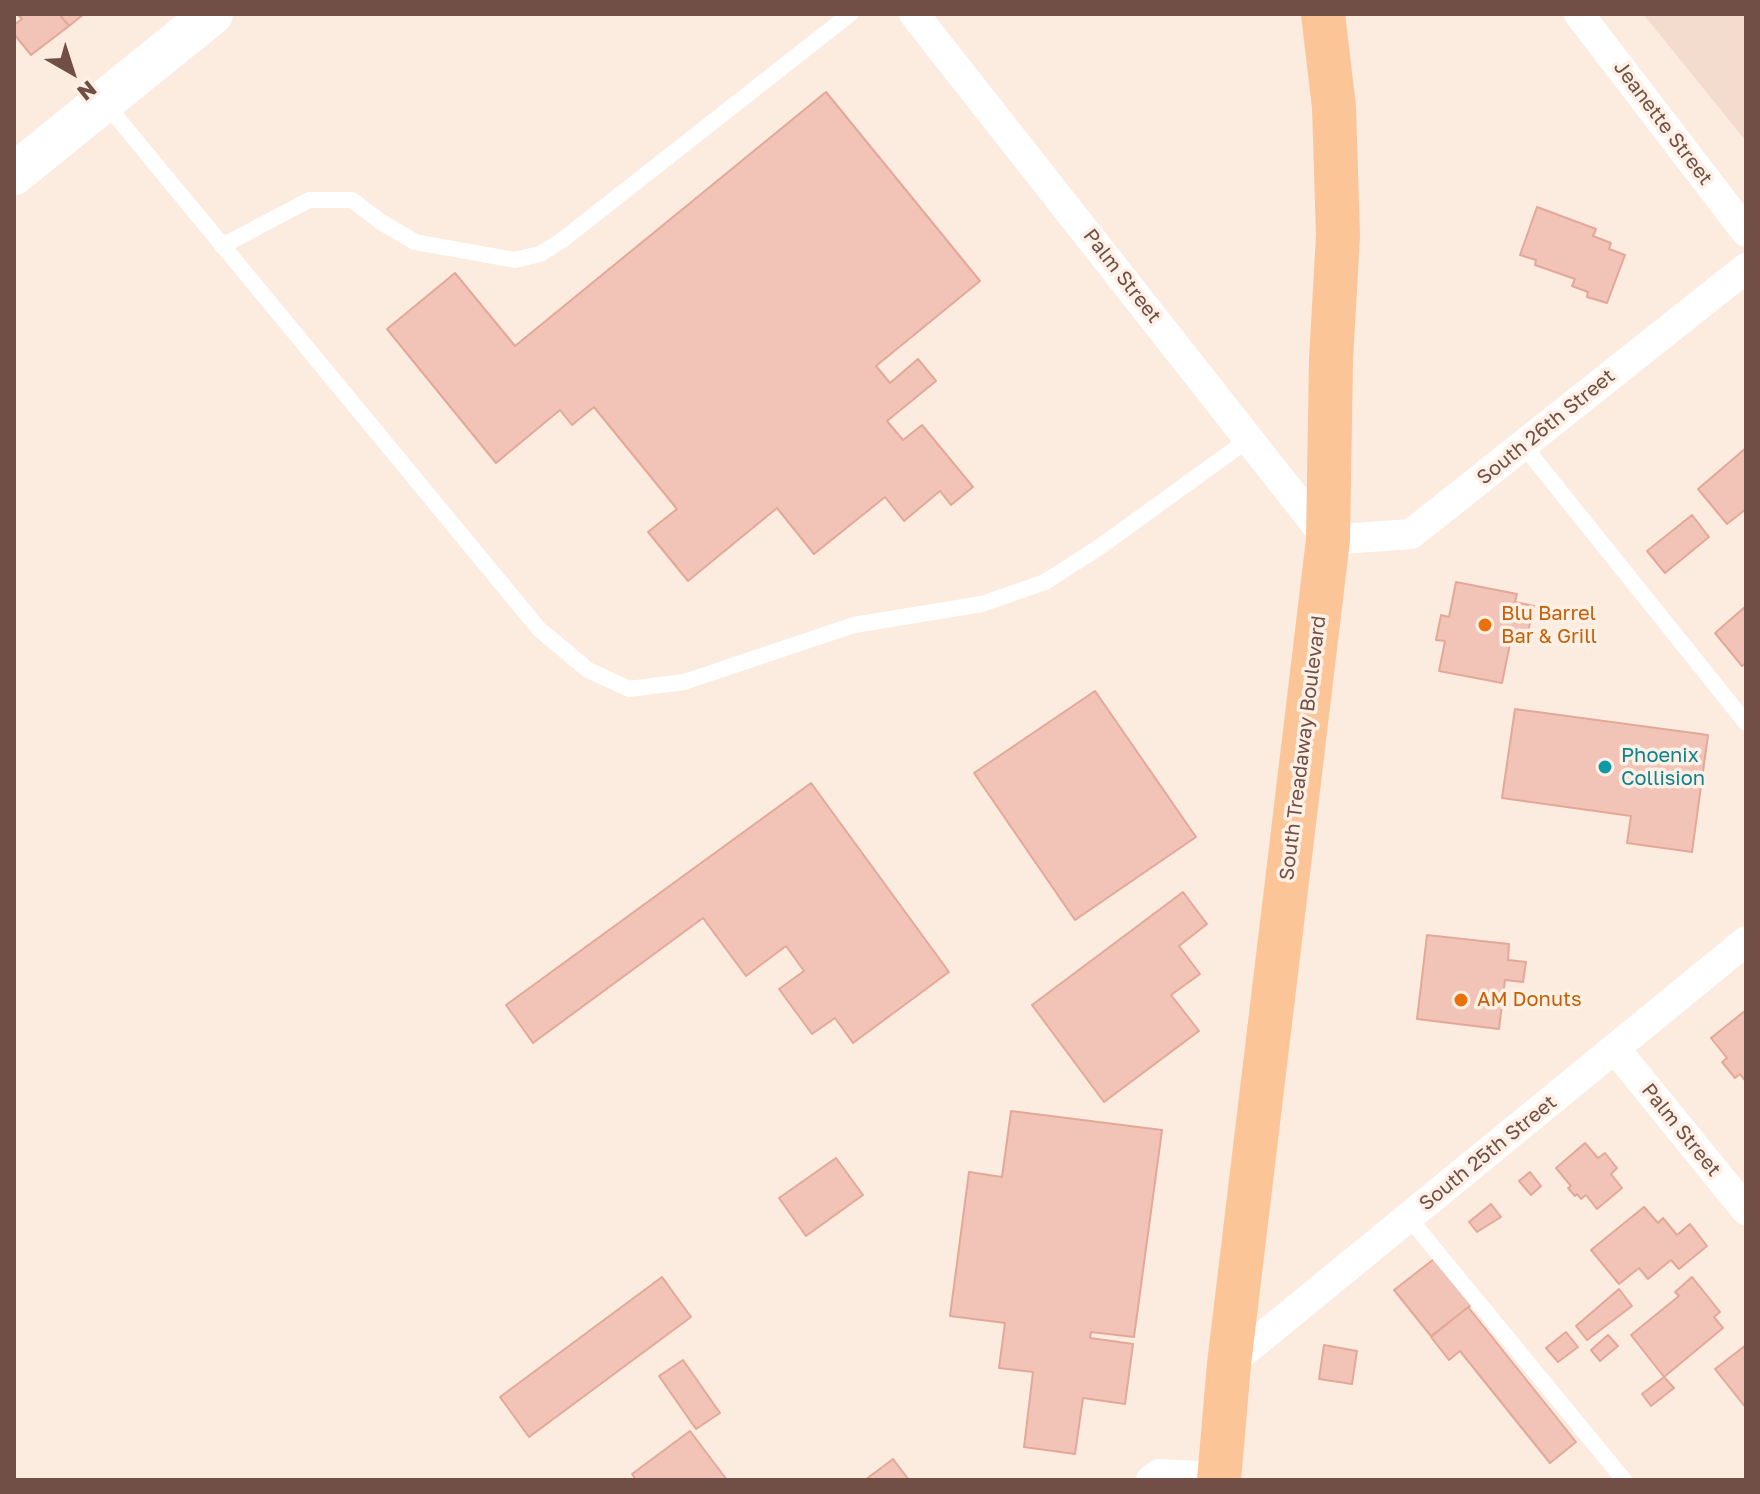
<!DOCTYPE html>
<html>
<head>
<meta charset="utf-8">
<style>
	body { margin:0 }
	#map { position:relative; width:1760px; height:1494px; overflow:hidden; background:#fcecdf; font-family:"Golos Text",sans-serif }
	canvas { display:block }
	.frame { position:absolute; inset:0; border:16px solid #714f47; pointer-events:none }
	.north { position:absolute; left:32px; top:32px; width:80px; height:80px; -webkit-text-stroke:6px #fff0e5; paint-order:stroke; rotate:141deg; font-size:22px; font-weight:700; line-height:32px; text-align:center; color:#714f47 }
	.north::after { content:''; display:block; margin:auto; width:28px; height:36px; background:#714f47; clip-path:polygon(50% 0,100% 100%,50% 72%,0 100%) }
</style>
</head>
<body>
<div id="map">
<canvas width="1760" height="1494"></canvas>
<div class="frame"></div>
<div class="north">N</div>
</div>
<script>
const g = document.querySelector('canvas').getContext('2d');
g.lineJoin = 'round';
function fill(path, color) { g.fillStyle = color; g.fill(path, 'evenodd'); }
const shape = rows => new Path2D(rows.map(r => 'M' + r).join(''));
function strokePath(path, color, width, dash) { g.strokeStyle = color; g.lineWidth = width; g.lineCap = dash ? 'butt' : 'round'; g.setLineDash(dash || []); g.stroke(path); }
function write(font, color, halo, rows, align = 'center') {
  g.font = font + ' "Golos Text",sans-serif'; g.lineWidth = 7; g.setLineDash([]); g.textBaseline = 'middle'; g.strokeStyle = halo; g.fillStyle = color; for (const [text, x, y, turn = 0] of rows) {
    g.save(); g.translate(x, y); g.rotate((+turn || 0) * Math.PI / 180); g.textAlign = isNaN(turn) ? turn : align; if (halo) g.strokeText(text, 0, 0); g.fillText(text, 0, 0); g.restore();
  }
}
fill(shape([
	[1643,14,1746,14,1746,141]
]), '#f3dcce');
const building = shape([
	[22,14,59,14,69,26,31,55,14,34,14,25,22,19,19,16,22,14],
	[59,14,84,14,69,26,59,14],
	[826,92,980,281,876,366,890,383,918,359,936,381,887,421,903,440,922,425,973,487,951,505,940,491,904,521,885,497,814,554,777,508,688,581,648,532,677,509,594,407,572,425,560,410,496,463,387,329,455,273,515,346,826,92],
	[1537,207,1596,229,1593,236,1611,243,1609,249,1625,255,1607,303,1587,297,1588,292,1572,286,1575,279,1535,265,1536,260,1520,255,1537,207],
	[1746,448,1746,509,1727,524,1698,489,1746,448],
	[1692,515,1709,537,1665,573,1647,551,1692,515],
	[1456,582,1517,594,1515,602,1534,606,1527,636,1512,634,1502,683,1439,671,1445,641,1436,640,1441,615,1449,617,1456,582],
	[1746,606,1746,663,1742,666,1715,633,1746,606],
	[1095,691,1196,837,1075,920,974,773,1095,691],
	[1515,709,1708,735,1692,852,1627,843,1631,816,1502,798,1515,709],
	[811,783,949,972,853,1043,835,1018,812,1034,779,989,804,971,786,946,746,976,703,918,533,1043,506,1005,811,783],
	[1183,892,1207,924,1179,946,1200,974,1171,995,1199,1031,1104,1102,1032,1005,1183,892],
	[1427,935,1509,944,1508,960,1526,962,1523,982,1505,980,1499,1029,1417,1019,1427,935],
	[1746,1010,1746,1082,1740,1074,1735,1078,1722,1062,1727,1058,1711,1038,1746,1010],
	[1011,1111,1162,1130,1134,1337,1091,1332,1090,1338,1133,1344,1125,1404,1083,1398,1075,1454,1024,1447,1033,1372,999,1368,1005,1323,950,1316,969,1172,1002,1177,1011,1111],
	[1585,1143,1598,1158,1605,1153,1617,1168,1611,1174,1622,1188,1597,1209,1586,1195,1581,1199,1577,1194,1575,1196,1568,1188,1571,1186,1556,1168,1585,1143],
	[836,1158,863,1195,806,1236,779,1198,836,1158],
	[1530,1172,1541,1186,1531,1195,1519,1181,1530,1172],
	[1491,1204,1501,1217,1477,1232,1469,1222,1491,1204],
	[1644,1207,1658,1223,1663,1218,1677,1235,1690,1224,1707,1246,1679,1269,1671,1260,1648,1279,1639,1268,1619,1284,1591,1250,1644,1207],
	[1434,1259,1471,1305,1431,1336,1394,1290,1434,1259],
	[662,1277,691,1317,529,1437,500,1397,662,1277],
	[1692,1277,1720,1312,1714,1317,1723,1328,1664,1377,1631,1335,1679,1296,1675,1292,1692,1277],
	[1619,1289,1632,1306,1587,1340,1576,1326,1619,1289],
	[1468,1307,1576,1442,1550,1463,1460,1351,1449,1360,1431,1337,1468,1307],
	[1566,1332,1578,1347,1558,1362,1546,1348,1566,1332],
	[1608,1335,1618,1346,1600,1361,1591,1350,1608,1335],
	[1324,1345,1357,1351,1352,1384,1319,1379,1324,1345],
	[1746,1345,1746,1408,1715,1369,1746,1345],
	[683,1360,720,1413,696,1429,659,1376,683,1360],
	[1664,1377,1674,1388,1651,1406,1642,1394,1664,1377],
	[690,1431,727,1480,636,1480,632,1474,690,1431],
	[893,1459,909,1480,865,1480,893,1459]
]);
fill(building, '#f1c4b7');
strokePath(building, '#e3a898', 2);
strokePath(shape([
	[105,103,539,629,588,670,629,689,684,682,854,625,982,604,1045,582,1098,548,1249,439],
	[222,246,309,200,352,200,381,222,415,242,515,260,540,254,561,241,850,14],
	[1523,445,1746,723],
	[1409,1218,1624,1480]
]), '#fff', 16);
strokePath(shape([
	[914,14,1328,540,1411,534,1746,268],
	[1579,14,1746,232],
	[1616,1050,1746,1210],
	[1229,1364,1746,941],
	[1151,1480,1159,1474,1219,1477]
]), '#fff', 30);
strokePath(shape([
	[14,174,212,14]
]), '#fff', 42);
strokePath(shape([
	[1219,1480,1229,1364,1328,540,1331,360,1338,235,1334,107,1323,14]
]), '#fbc597', 44);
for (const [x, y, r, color] of [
	[1485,625,8,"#e8710a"],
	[1605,767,8,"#0f9aa8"],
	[1461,1000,8,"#e8710a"]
]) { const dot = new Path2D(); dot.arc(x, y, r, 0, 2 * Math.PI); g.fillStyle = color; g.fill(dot); strokePath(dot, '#fff0e5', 3); }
write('20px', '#714f47', '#fff0e5', [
	["Jeanette Street",1663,123,53],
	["Palm Street",1122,276,52],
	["South 26th Street",1546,427,-39],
	["South Treadaway Boulevard",1303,748,-83],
	["Palm Street",1681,1130,51],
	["South 25th Street",1488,1153,-39]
]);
write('20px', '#c56008', '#fff0e5', [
	["Blu Barrel",1501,614],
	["Bar & Grill",1501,637],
	["AM Donuts",1477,1000]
], 'left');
write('20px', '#0d838f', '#fff0e5', [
	["Phoenix",1621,756],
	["Collision",1621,779]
], 'left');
</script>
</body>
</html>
